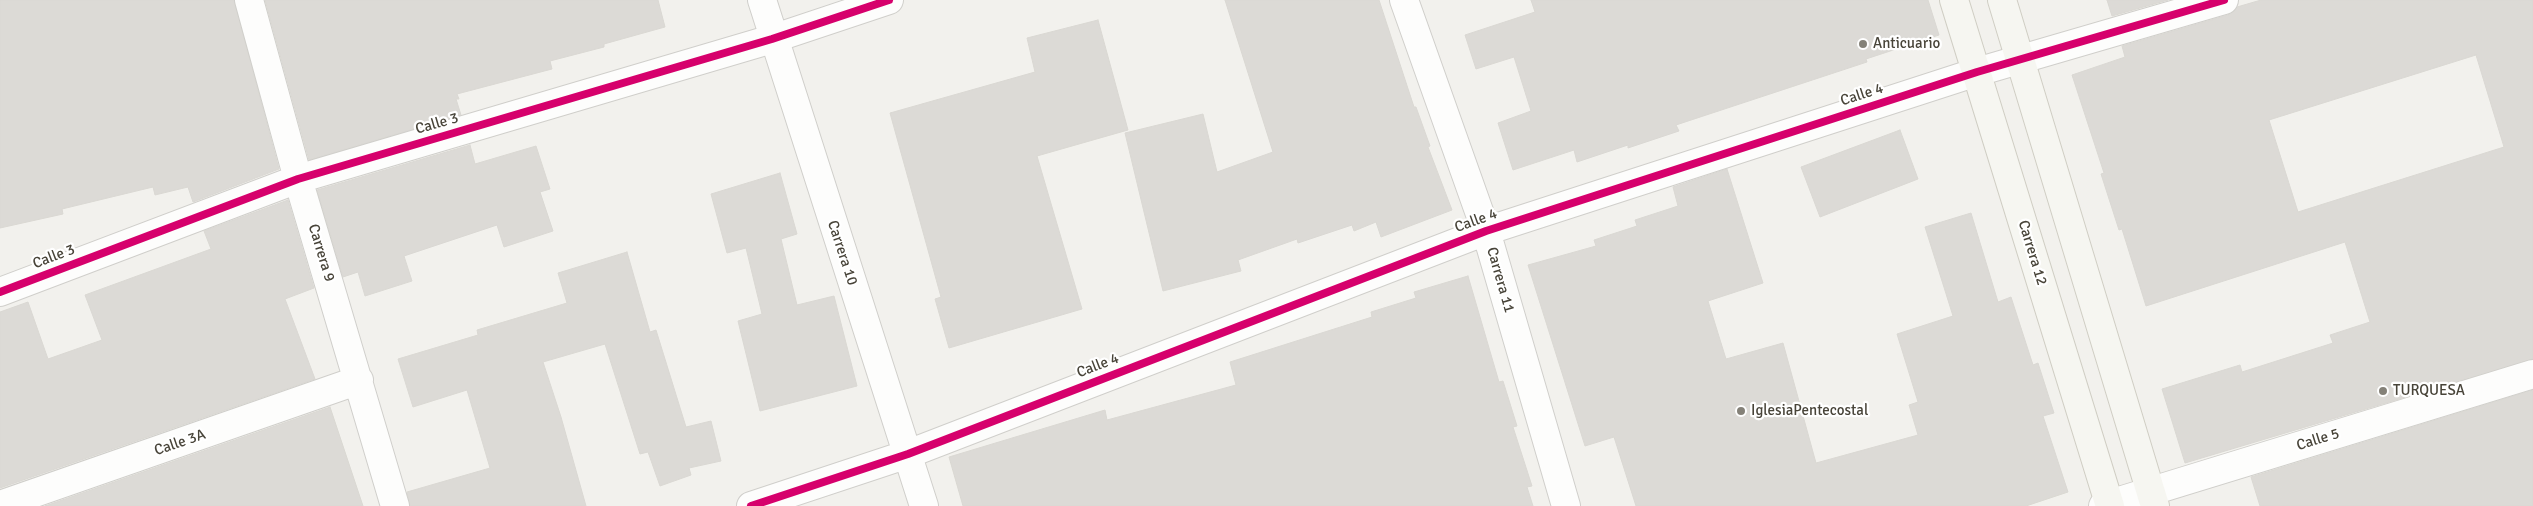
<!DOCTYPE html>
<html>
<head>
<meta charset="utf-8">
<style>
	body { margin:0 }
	canvas { display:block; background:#f2f1ed }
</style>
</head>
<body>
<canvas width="2533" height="506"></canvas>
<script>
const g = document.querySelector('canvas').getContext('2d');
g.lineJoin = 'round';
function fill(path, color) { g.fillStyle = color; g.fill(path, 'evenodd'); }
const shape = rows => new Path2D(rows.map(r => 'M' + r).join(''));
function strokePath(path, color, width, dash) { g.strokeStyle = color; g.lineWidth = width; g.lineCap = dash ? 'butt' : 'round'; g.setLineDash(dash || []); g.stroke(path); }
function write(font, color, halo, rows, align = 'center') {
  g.font = font + ' Signika,sans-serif'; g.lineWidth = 4.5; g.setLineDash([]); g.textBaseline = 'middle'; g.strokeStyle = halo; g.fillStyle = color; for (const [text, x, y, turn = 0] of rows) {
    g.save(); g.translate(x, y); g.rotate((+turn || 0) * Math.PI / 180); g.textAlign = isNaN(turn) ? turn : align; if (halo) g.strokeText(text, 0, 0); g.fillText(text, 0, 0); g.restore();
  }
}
const building = shape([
	[0,0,234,0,279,169,193,202,188,187,155,195,153,187,62,209,63,214,0,228,0,0],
	[265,0,658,0,665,27,604,44,604,47,550,61,552,69,457,94,459,99,456,99,461,115,309,160,265,0],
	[1225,0,1379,0,1414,107,1416,107,1430,146,1428,147,1452,210,1381,237,1376,222,1354,231,1352,225,1298,243,1297,239,1238,260,1241,271,1163,291,1125,133,1203,114,1217,172,1273,152,1225,0],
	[1531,0,1928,0,1939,35,1866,59,1867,62,1676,125,1679,131,1628,148,1628,145,1577,162,1574,150,1513,170,1498,123,1531,111,1514,57,1476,69,1465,35,1535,12,1531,0],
	[2107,0,2168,0,2112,16,2107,0],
	[2261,0,2533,0,2533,359,2185,463,2162,389,2240,365,2242,372,2333,343,2330,335,2370,322,2345,242,2146,306,2122,229,2119,230,2101,174,2104,173,2072,75,2125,57,2122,46,2228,15,2237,7,2261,0],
	[2476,55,2504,147,2298,212,2269,120,2476,55],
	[1098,20,1128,130,1037,156,1082,309,949,348,935,299,941,297,890,113,1035,72,1027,38,1098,20],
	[1900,130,1918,179,1820,217,1801,167,1900,130],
	[470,145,475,164,536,146,550,189,540,192,553,231,504,247,497,225,404,256,412,281,365,296,358,272,343,277,317,190,470,145],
	[1727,169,1763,283,1708,301,1726,359,1783,343,1816,463,1918,435,1909,405,1918,402,1897,334,1953,316,1925,227,1971,213,1998,302,2011,297,2033,365,2038,363,2054,413,2043,416,2068,492,2026,506,1636,506,1614,437,1585,446,1528,265,1596,246,1594,240,1637,226,1635,220,1678,206,1673,187,1727,169],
	[780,173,797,234,781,239,797,305,834,296,857,386,760,411,738,321,762,314,746,248,727,253,711,194,780,173],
	[288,200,314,288,285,299,315,379,0,488,0,312,28,302,48,359,102,340,85,295,211,249,204,231,288,200],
	[627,252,650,332,656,330,686,427,711,421,721,461,689,468,691,475,660,486,648,452,640,454,605,344,543,362,561,417,586,506,410,506,407,492,490,468,467,390,413,407,398,359,478,335,477,330,567,303,558,273,627,252],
	[1468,276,1499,382,1503,381,1517,426,1513,427,1532,486,1527,487,1533,506,963,506,949,457,1105,410,1107,420,1236,385,1230,362,1372,317,1371,312,1416,298,1414,292,1468,276],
	[2533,390,2533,506,2260,506,2251,477,2533,390],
	[330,407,363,506,45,506,330,407]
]);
fill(building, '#dcdad6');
strokePath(building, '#dad8d3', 1);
const street = shape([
	[249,0,298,179,395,506],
	[762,0,924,506],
	[1404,0,1486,231,1566,506],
	[0,292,298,179,772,39,889,0],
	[0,505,359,380],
	[751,506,908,454,1486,231,1977,72,2224,0],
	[2103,506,2533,374]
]);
const secondary = shape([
	[1954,0,2110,506],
	[2002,0,2155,506]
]);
strokePath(street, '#d0cfcb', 30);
strokePath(secondary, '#d0cec4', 30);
strokePath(street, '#fdfdfc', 28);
strokePath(secondary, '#f6f6f1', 28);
strokePath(shape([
	[0,292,298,179,772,39,889,0],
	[751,506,908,454,1486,231,1977,72,2224,0]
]), '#d6006c', 8);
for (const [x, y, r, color] of [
	[1863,44,5,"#848178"],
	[2383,391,5,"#848178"],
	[1741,411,5,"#848178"]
]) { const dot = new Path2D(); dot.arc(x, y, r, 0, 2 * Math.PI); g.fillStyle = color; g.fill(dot); strokePath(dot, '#fff', 2); }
write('15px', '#484439', '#fff', [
	["Anticuario",1873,44],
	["TURQUESA",2393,391],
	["IglesiaPentecostal",1751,411]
], 'left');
write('15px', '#484439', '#fff', [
	["Calle 4",1862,95,-18],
	["Calle 3",437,124,-16],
	["Calle 4",1476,221,-20],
	["Carrera 9",321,253,73],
	["Carrera 10",842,253,72],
	["Carrera 12",2032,253,73],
	["Calle 3",54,257,-21],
	["Carrera 11",1500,280,74],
	["Calle 4",1098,366,-21],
	["Calle 5",2318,440,-17],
	["Calle 3A",180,443,-19]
]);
</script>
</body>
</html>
